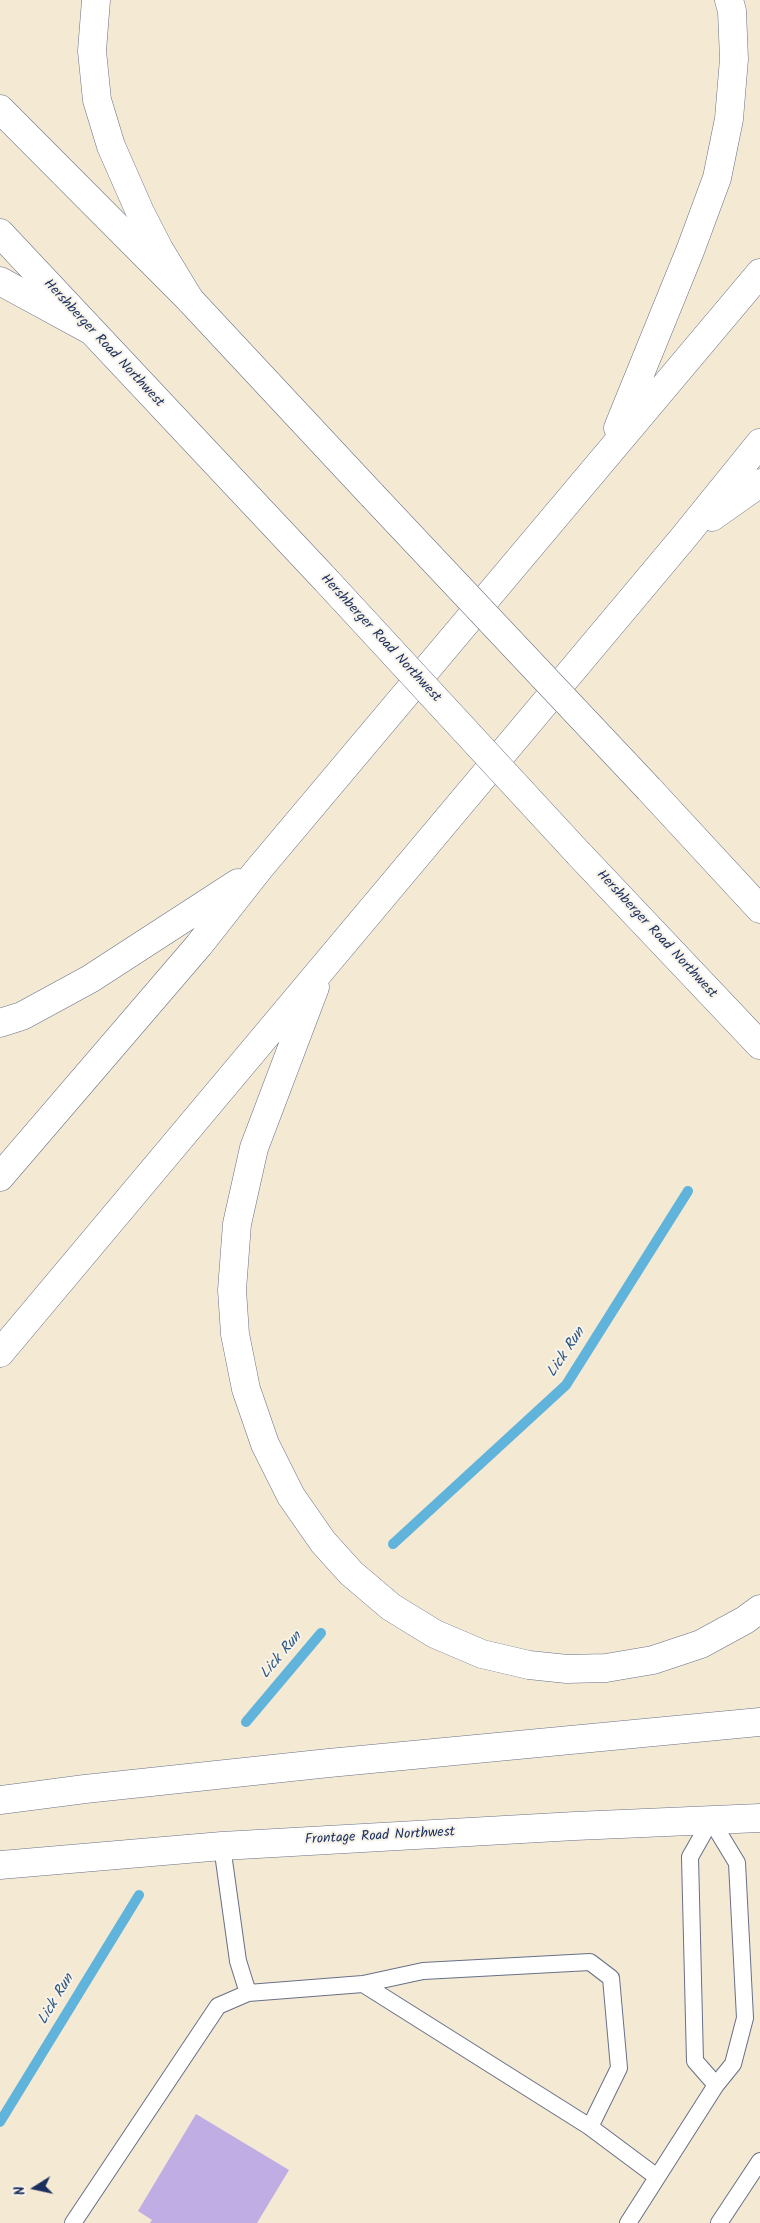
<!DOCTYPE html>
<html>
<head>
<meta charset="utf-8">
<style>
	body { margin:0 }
	#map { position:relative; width:760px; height:2223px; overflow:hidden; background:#f4e9d3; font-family:Kalam,sans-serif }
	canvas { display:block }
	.north { position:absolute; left:10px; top:2163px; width:50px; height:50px; -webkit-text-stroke:4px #f7f3e8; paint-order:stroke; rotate:260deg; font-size:14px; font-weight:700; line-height:20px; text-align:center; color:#1b2f5e }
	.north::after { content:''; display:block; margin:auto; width:18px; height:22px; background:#1b2f5e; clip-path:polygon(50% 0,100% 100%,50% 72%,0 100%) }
</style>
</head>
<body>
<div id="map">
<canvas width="760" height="2223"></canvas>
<div class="north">N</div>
</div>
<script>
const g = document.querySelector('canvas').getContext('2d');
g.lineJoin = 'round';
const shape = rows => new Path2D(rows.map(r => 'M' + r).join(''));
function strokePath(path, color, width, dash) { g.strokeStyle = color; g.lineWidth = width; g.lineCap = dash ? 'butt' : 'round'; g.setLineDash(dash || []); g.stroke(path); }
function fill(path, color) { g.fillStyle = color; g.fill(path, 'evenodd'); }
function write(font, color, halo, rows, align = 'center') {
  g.font = font + ' Kalam,sans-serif'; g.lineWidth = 4; g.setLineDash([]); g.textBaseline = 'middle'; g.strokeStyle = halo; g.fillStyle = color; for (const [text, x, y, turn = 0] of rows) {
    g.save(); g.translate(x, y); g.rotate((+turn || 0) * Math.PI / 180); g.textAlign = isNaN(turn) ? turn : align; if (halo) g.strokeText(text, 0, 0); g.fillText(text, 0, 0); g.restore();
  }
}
strokePath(shape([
	[393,1544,566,1385,688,1191],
	[246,1722,321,1633],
	[0,2122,139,1895]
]), '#60b3db', 10);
fill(shape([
	[196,2114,289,2170,257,2223,150,2223,152,2220,138,2211]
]), '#bfade4');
const lane = shape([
	[222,1846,238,1961,248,1993],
	[590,2127,657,2177],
	[73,2223,218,2006,248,1993,363,1984,423,1971,590,1962,611,1978,619,2068,590,2127,363,1984],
	[628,2223,716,2085,733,2064,745,2018,737,1863,711,1820,690,1857,695,2061,716,2085],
	[719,2223,760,2161]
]);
const street = shape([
	[0,1865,222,1846,575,1826,760,1818]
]);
const primary = shape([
	[0,109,190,300,372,495],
	[0,233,324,578],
	[649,789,760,909],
	[579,854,760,1045]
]);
const highway = shape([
	[96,0,92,51,97,100,111,146,140,212,159,249,190,300],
	[0,281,90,330],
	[618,428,690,251,717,178,729,119,734,59,732,11,729,0],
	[712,517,760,483],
	[315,987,254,1148,237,1224,232,1290,235,1334,246,1389,265,1444,291,1496,323,1542,351,1573,391,1607,435,1634,482,1654,529,1665,567,1669,606,1668,653,1660,701,1644,745,1620,760,1609],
	[0,1023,22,1016,90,979,238,883],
	[0,1177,199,945,258,870,760,273],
	[0,1353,684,537,760,443],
	[0,1800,85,1789,329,1763,760,1722]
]);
strokePath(lane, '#677087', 18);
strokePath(street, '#677087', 29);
strokePath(primary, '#677087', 29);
strokePath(highway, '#677087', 29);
strokePath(lane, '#fff', 16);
strokePath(street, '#fff', 28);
strokePath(primary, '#fff', 28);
strokePath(highway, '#fff', 28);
const primaryBridge = shape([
	[372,495,649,789],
	[324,578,579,854]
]);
strokePath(primaryBridge, '#677087', 29, []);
strokePath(primaryBridge, '#fff', 28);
write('14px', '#1b2f5e', '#f7f3e8', [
	["Hershberger Road Northwest",103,344,47],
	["Hershberger Road Northwest",380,639,47],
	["Hershberger Road Northwest",656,935,47],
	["Frontage Road Northwest",380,1837,-3]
]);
write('italic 15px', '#305784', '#f7f3e8', [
	["Lick Run",567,1353,-56],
	["Lick Run",282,1656,-50],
	["Lick Run",57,2000,-59]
]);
</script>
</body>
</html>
